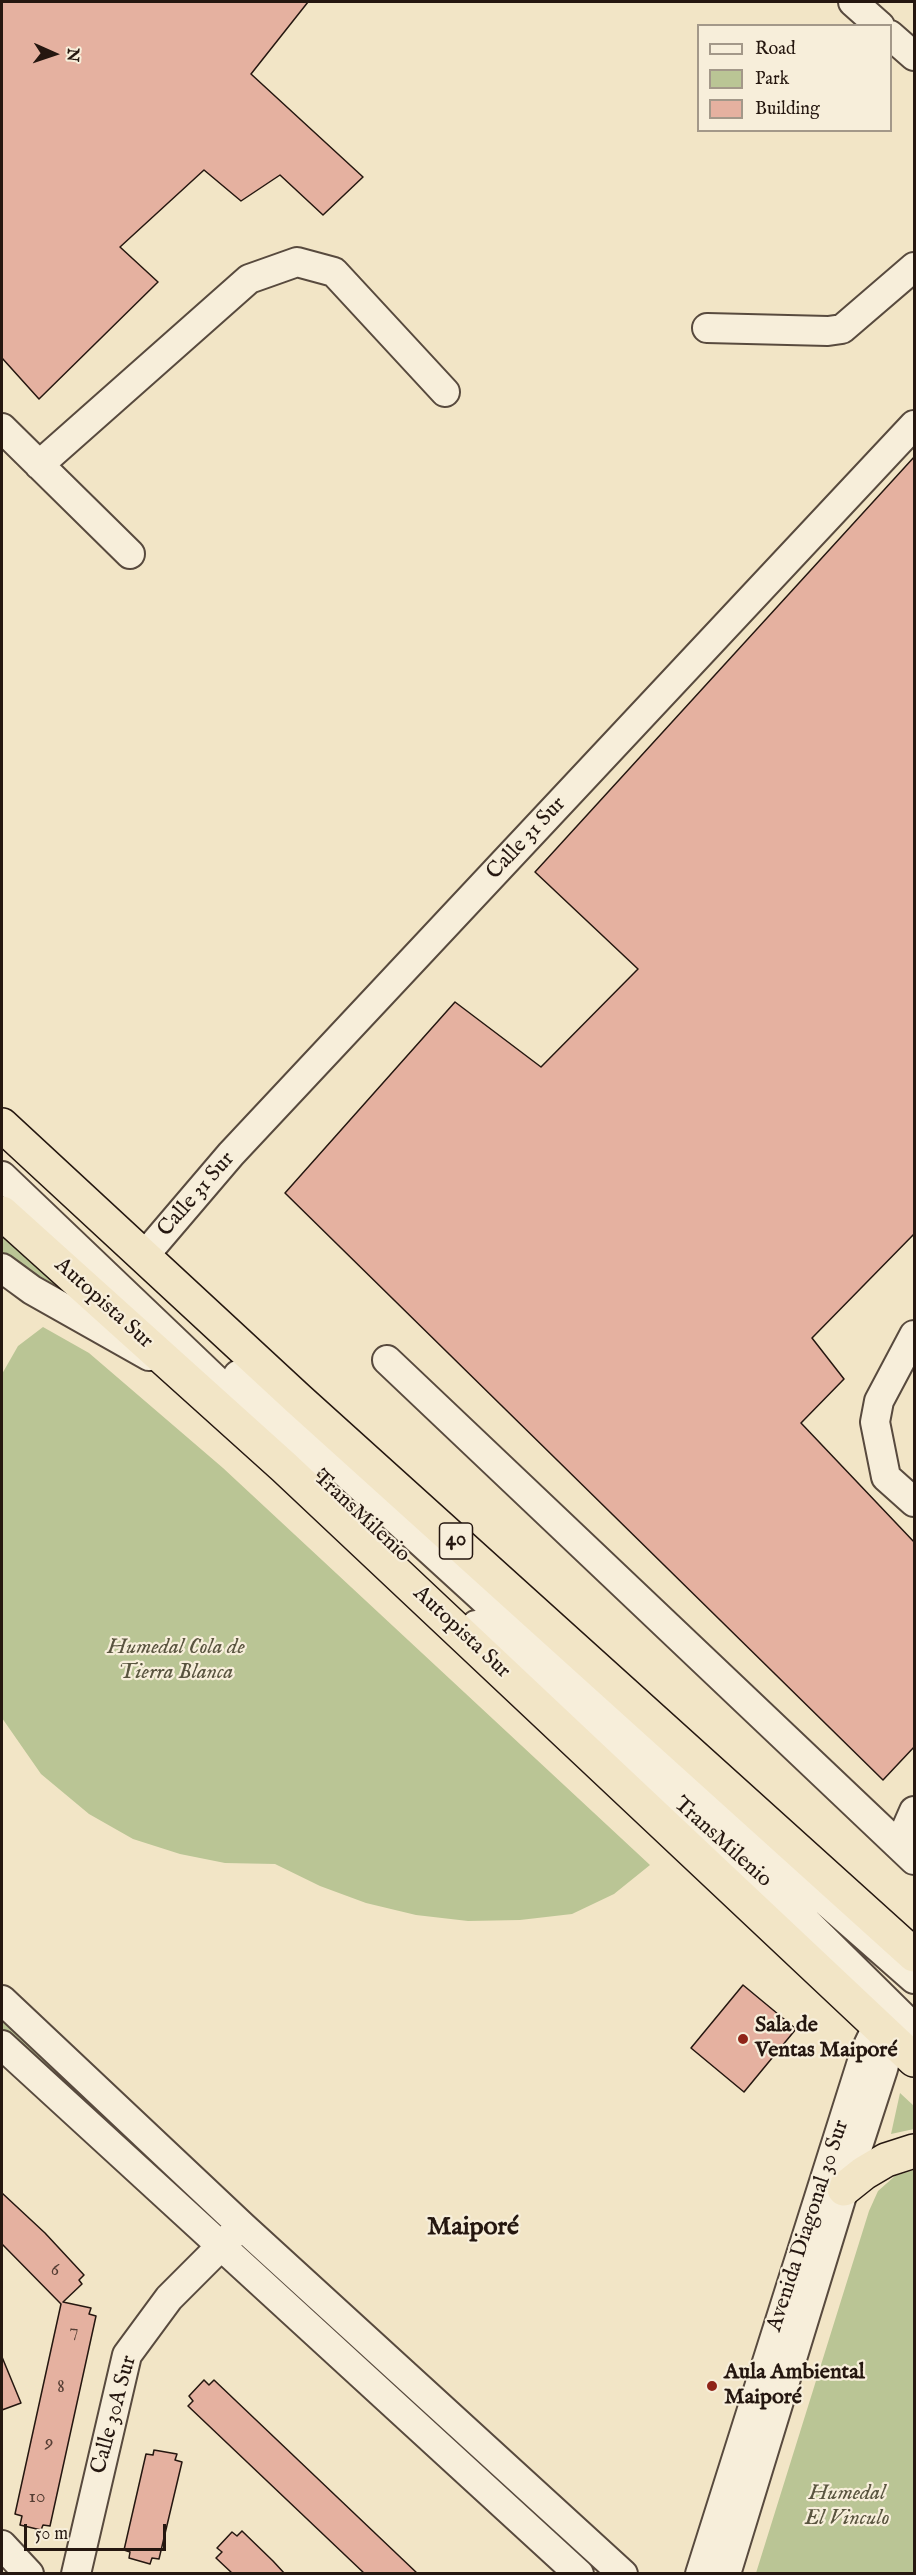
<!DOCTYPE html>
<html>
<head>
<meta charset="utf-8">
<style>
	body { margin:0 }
	#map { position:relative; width:916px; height:2575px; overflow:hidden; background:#f2e5c6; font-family:"IM FELL English",serif }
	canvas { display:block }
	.frame { position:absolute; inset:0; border:3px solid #251710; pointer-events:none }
	.legend { position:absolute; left:697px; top:24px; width:195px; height:108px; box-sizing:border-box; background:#f7eeda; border:2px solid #a39889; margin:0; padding:8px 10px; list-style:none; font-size:18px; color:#251710 }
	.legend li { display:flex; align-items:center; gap:12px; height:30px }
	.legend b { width:30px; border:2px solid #a39889 }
	.north { position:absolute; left:24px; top:24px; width:60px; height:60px; -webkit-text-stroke:4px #f7eeda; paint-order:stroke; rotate:93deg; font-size:16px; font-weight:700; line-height:24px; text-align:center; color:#251710 }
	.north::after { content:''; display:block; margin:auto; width:21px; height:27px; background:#251710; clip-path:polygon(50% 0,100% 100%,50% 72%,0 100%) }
	.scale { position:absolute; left:24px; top:2524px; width:142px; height:27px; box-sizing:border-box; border:3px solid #251710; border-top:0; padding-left:8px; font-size:18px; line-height:21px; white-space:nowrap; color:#251710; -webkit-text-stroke:4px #f7eeda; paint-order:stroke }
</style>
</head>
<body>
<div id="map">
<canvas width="916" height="2575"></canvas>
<div class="frame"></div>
<ul class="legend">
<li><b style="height:8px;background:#f7eeda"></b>Road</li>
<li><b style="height:16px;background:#bac595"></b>Park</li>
<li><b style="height:16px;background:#e5b1a0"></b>Building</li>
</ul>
<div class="north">N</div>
<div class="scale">50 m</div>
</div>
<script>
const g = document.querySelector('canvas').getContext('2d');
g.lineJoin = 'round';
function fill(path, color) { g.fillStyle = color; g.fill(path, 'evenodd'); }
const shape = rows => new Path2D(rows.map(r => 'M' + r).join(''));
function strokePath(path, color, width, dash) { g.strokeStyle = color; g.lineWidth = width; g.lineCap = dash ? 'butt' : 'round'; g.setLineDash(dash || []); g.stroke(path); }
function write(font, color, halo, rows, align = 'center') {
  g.font = font + ' "IM FELL English",serif'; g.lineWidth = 4.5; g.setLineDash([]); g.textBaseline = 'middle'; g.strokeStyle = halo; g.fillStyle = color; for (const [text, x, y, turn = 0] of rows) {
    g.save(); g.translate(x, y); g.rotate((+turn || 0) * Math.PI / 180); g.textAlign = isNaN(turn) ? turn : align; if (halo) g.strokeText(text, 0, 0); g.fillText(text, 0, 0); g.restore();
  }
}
fill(shape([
	[2,1235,57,1286,2,1254],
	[43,1327,89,1353,223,1468,650,1865,614,1894,572,1914,520,1920,468,1921,416,1915,366,1903,320,1886,275,1864,225,1863,180,1854,133,1839,89,1814,41,1774,2,1718,2,1374,18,1346],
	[2,2013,99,2104,93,2109,2,2028],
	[900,2093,914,2106,914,2129,891,2134],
	[914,2170,914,2573,756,2573,869,2211,878,2191,895,2176]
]), '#bac595');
const building = shape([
	[2,2,308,2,251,74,363,177,323,215,280,175,241,201,204,170,120,247,158,282,39,399,2,358,2,2],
	[915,456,915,1233,812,1338,844,1379,801,1423,915,1543,915,1746,883,1780,285,1193,455,1002,541,1067,638,969,535,872,915,456],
	[743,1985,796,2029,744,2092,691,2048,743,1985],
	[2,2193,45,2233,84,2275,79,2280,82,2284,63,2302,91,2308,89,2314,96,2316,50,2526,43,2525,41,2530,20,2525,22,2516,15,2514,61,2304,2,2244,2,2193],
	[2,2357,21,2403,2,2410,2,2357],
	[204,2380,209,2385,214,2380,418,2574,365,2574,188,2406,193,2401,189,2396,204,2380],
	[154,2450,177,2454,175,2460,182,2462,159,2559,152,2558,150,2564,129,2558,130,2552,124,2550,146,2454,153,2455,154,2450],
	[242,2531,273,2561,285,2574,233,2574,216,2558,222,2552,217,2548,232,2532,237,2536,242,2531]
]);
fill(building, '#e5b1a0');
strokePath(building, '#251710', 1.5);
const minor = shape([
	[853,2,880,26],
	[890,35,914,56],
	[707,328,828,331,842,329,914,267],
	[2,428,130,554],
	[39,465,249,279,297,262,334,272,445,392],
	[2,1176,306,1466],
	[144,1256,231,1154,914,425],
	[2,1268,32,1290,149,1356],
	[914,1335,879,1401,875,1422,886,1477,914,1502],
	[387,1360,914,1860],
	[238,1375,526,1638,914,1979],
	[476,1625,748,1864,911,2025],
	[899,1845,914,1811],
	[2,2000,242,2226,623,2574],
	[2,2045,579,2574],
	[2,2545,29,2574],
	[76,2574,127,2355,169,2298,234,2233],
	[700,2574,865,2052,886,2008],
	[726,2574,844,2189,883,2069,896,2020]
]);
const highway = shape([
	[2,1125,298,1399,914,1955],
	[2,1213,284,1467,914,2060],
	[844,2189,864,2173,886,2160,914,2151]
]);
strokePath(minor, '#584a3e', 32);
strokePath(highway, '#251710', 36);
strokePath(minor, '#f7eeda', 28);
strokePath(highway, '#f2e5c6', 33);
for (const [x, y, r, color] of [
	[743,2039,6,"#8f2418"],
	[712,2386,6,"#8f2418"]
]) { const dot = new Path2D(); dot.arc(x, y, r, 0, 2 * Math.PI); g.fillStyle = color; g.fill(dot); strokePath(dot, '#f7eeda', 2); }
write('20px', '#553e34', null, [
	["6",55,2271],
	["7",74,2332],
	["8",61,2388],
	["9",49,2443],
	["10",37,2498]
]);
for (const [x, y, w] of [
	[456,1541,33]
]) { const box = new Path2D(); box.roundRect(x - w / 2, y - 18, w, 36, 4.5); g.fillStyle = '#f7eeda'; g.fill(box); strokePath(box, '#251710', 1.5); }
write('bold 21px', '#251710', null, [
	["40",456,1541]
]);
write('22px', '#251710', '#f7eeda', [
	["Calle 31 Sur",527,839,-47],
	["Calle 31 Sur",197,1195,-49],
	["Autopista Sur",103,1304,42],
	["TransMilenio",361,1517,43],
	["Autopista Sur",461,1633,43],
	["TransMilenio",722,1843,42],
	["Avenida Diagonal 30 Sur",809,2226,-72],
	["Calle 30A Sur",115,2415,-75]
]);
write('italic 22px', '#59543f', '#f7eeda', [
	["Humedal Cola de",176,1648],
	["Tierra Blanca",176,1673],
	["Humedal",847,2494],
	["El Vinculo",847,2519]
]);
write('bold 22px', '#251710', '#f7eeda', [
	["Sala de",755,2026],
	["Ventas Maiporé",755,2051],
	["Aula Ambiental",724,2373],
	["Maiporé",724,2398]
], 'left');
write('bold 26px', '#251710', '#f7eeda', [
	["Maiporé",473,2229]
]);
</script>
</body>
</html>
